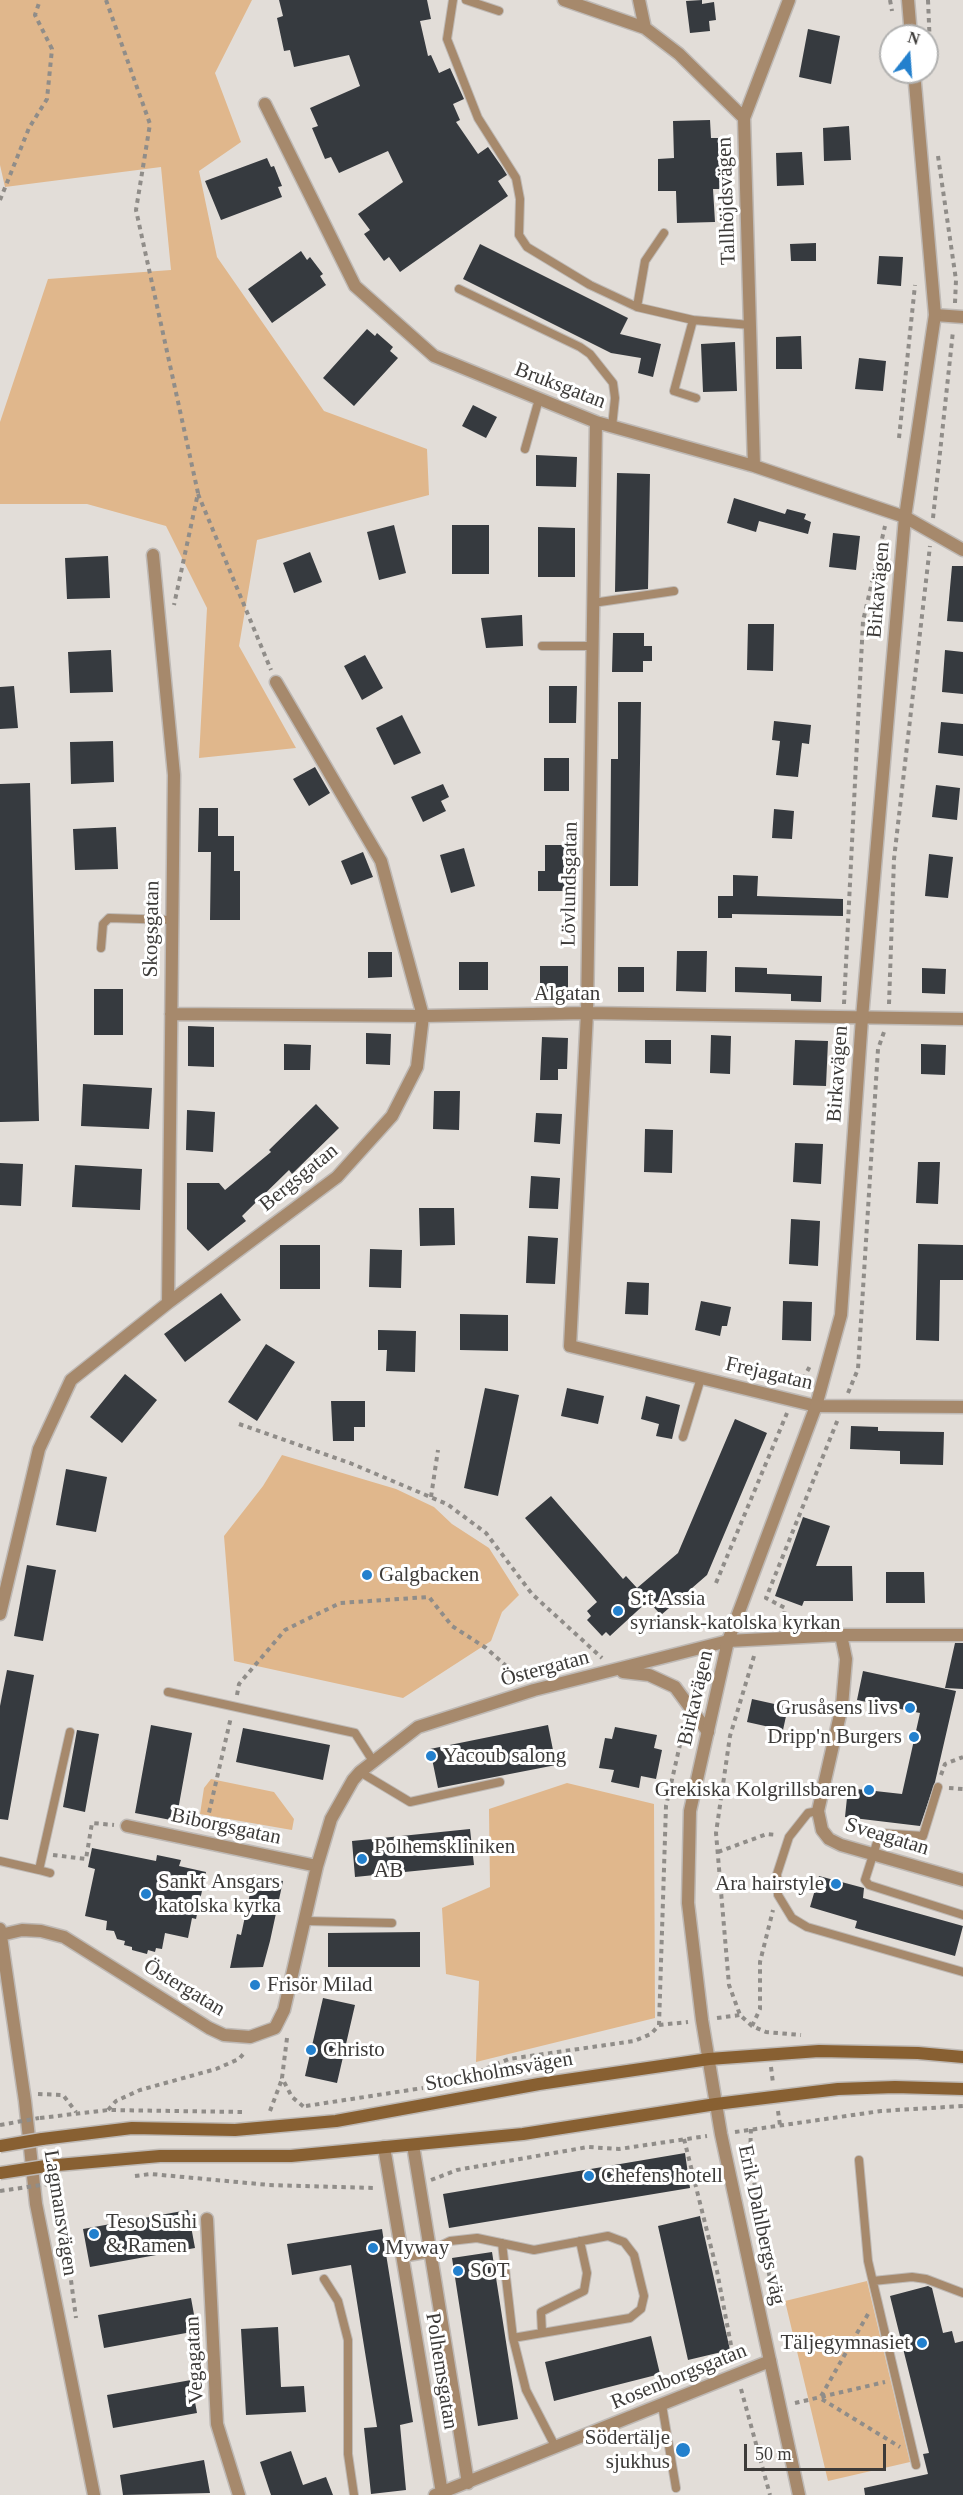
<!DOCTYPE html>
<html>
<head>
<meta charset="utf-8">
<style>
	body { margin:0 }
	#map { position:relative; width:963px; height:2495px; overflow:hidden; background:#e2ddd8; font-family:"Times New Roman",serif }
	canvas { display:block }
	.north { position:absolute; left:879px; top:24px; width:60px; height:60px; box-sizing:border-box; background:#fff; border:2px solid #b1b1b0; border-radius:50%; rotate:17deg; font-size:16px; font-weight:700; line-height:24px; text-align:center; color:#3d3b39 }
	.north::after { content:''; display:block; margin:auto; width:21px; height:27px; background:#2380cd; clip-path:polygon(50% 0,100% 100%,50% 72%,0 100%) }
	.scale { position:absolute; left:744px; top:2444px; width:142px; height:27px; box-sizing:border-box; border:3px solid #3d3b39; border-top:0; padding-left:8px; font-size:18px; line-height:21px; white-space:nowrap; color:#3d3b39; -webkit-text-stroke:4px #fff; paint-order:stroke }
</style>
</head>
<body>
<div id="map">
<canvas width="963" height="2495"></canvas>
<div class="north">N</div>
<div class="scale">50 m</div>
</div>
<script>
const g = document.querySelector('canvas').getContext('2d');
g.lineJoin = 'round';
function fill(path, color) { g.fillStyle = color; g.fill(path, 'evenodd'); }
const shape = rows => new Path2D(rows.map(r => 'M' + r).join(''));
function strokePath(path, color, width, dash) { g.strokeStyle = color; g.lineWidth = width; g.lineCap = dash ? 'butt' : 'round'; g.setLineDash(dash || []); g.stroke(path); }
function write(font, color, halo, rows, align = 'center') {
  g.font = font + ' "Times New Roman",serif'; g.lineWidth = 6; g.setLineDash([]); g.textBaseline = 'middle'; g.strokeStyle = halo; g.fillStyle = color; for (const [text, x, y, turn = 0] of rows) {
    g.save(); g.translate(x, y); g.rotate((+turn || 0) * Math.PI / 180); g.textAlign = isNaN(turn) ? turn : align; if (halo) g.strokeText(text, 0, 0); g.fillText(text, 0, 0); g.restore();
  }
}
fill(shape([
	[0,0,252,0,215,73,241,142,199,171,217,257,324,411,427,449,429,495,257,540,239,646,296,748,199,758,207,608,166,526,87,504,0,504,0,422,48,279,171,270,161,167,5,187,0,165],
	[282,1455,396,1489,434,1507,452,1524,489,1548,519,1595,502,1612,491,1641,403,1698,234,1661,224,1536,263,1486],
	[211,1779,274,1792,294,1819,292,1830,200,1814,204,1788],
	[567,1783,654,1804,655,2018,476,2062,479,1981,446,1974,442,1908,490,1887,489,1809],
	[867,2281,910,2462,828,2481,785,2301]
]), '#e0b78c');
fill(shape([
	[279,0,427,0,431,19,420,21,428,56,431,55,439,73,450,68,464,99,453,104,460,120,456,122,478,154,488,147,502,167,507,175,498,181,508,196,400,272,389,257,384,261,364,234,370,230,358,214,403,182,388,151,339,173,331,157,325,159,312,128,318,126,310,108,360,86,349,55,294,67,290,50,284,51,277,18,283,16],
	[702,0,702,4,714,2,716,20,709,21,710,31,690,33,686,1],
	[808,29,840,36,831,84,799,77],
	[710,120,711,138,718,138,721,189,713,189,715,222,677,223,676,191,658,191,658,159,674,158,673,121],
	[849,126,851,160,824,161,823,128],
	[802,152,804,185,777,186,776,153],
	[267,158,271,167,274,166,282,186,278,187,282,197,221,220,205,181],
	[816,243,816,261,791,261,790,244],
	[480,244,628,318,620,334,661,344,653,377,638,373,641,358,611,353,463,279],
	[301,251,307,260,310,257,323,274,320,276,326,285,272,323,248,289],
	[879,256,903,257,901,286,877,284],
	[367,329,375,336,377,333,393,347,390,351,398,358,354,406,323,378],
	[801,336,802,369,776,369,776,337],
	[735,342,737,391,703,392,701,344],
	[859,358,886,361,883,391,855,389],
	[473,405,497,417,486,438,462,426],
	[536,455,577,457,576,487,536,486],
	[617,473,650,474,648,589,615,592],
	[734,498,785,514,787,509,806,514,804,519,811,522,808,534,759,521,756,532,727,523],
	[394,525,406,573,379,580,367,532],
	[452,525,489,525,489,574,452,574],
	[538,527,575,528,575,577,538,577],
	[833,533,860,536,856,570,829,567],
	[310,552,322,582,294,593,283,563],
	[108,556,110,598,67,599,65,558],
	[952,566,963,566,963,622,947,621],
	[522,615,523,646,486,648,481,618],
	[748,624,774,624,773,671,747,670],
	[613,633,644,633,644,646,652,646,652,661,643,661,643,672,612,672],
	[111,650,113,692,70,693,68,652],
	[945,650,963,652,963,694,942,692],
	[365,655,383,688,362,700,344,666],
	[14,686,18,728,0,729,0,687],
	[549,686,577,686,576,723,549,723],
	[618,702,641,702,638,886,610,886,611,759,618,759],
	[402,715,421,753,394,765,376,728],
	[774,721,811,725,809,744,802,743,798,777,776,775,780,741,772,740],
	[941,722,963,724,963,756,938,753],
	[113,741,114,782,71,784,70,742],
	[544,758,569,758,569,791,544,791],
	[315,767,330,793,309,806,293,779],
	[30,783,39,1121,0,1122,0,784],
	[443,784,449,797,441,801,446,811,423,822,411,797],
	[936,785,960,788,957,820,932,817],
	[199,808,218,808,218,836,234,836,234,871,240,871,240,920,210,920,211,852,198,852],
	[774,809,794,811,792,839,772,838],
	[116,827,118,869,75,870,73,829],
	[545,845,569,845,569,891,538,891,538,871,545,871],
	[464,848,475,886,451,893,440,855],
	[363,852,373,877,351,885,341,861],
	[929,854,953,857,948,898,925,896],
	[733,875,758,876,757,896,843,899,843,916,732,914,732,918,718,918,718,896,733,896],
	[677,951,707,951,706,992,676,991],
	[368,952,392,952,392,977,368,978],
	[459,962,488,962,488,990,459,990],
	[540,966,568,966,568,992,540,992],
	[618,967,644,967,644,992,618,992],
	[735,967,767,968,767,974,822,976,821,1002,791,1001,791,994,735,992],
	[922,968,946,969,945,994,922,993],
	[94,989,123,989,123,1035,94,1035],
	[188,1026,214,1027,214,1067,188,1066],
	[366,1033,391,1034,390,1065,366,1064],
	[711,1035,731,1036,730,1074,710,1073],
	[542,1037,568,1038,567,1069,558,1069,558,1080,540,1080],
	[645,1040,671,1040,671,1064,645,1063],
	[795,1040,828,1041,826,1086,793,1085],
	[284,1044,311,1045,310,1070,284,1070],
	[921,1044,946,1045,945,1075,921,1074],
	[83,1084,152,1088,149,1129,81,1126],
	[434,1091,460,1091,459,1130,433,1129],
	[316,1104,339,1128,292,1174,289,1170,242,1216,246,1221,208,1251,187,1229,187,1183,219,1183,225,1190,271,1152,269,1150],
	[187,1110,215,1112,213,1152,186,1150],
	[536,1113,562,1114,560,1144,534,1142],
	[645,1129,673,1130,672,1173,644,1172],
	[795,1143,823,1144,821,1184,793,1182],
	[918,1162,940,1162,938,1204,916,1203],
	[0,1163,23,1164,21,1206,0,1205],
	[75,1165,142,1169,140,1210,72,1207],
	[531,1176,560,1178,558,1209,529,1208],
	[419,1208,454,1208,455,1245,420,1246],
	[791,1219,820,1221,818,1266,789,1264],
	[528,1236,558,1238,555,1284,526,1283],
	[918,1244,963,1245,963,1280,940,1280,939,1341,916,1340],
	[280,1245,320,1245,320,1289,280,1289],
	[370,1249,402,1250,401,1288,369,1287],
	[627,1282,649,1283,648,1315,625,1314],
	[221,1293,241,1320,185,1362,164,1334],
	[701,1301,731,1307,727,1326,722,1326,720,1336,695,1330],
	[783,1301,812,1302,811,1341,782,1340],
	[460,1314,508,1315,508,1351,460,1350],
	[378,1330,416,1331,415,1372,386,1371,387,1350,378,1350],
	[266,1344,295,1362,257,1421,228,1402],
	[125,1374,157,1400,122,1443,90,1417],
	[485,1388,519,1395,498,1496,464,1488],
	[567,1388,604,1396,598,1424,561,1416],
	[646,1396,680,1405,672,1439,656,1436,659,1424,641,1419],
	[331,1401,365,1401,365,1427,354,1427,354,1441,333,1441],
	[735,1419,767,1433,707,1575,661,1615,648,1601,610,1636,606,1632,602,1636,587,1620,591,1616,587,1611,597,1602,525,1518,551,1496,623,1579,626,1576,637,1588,678,1553],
	[851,1426,878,1427,878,1431,944,1432,943,1465,900,1464,900,1451,850,1449],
	[66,1469,107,1477,96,1532,56,1525],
	[803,1517,830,1526,816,1566,852,1566,853,1601,804,1601,802,1606,775,1596],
	[27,1565,56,1570,43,1641,14,1636],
	[886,1572,924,1572,925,1603,886,1603],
	[955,1643,963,1643,963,1689,945,1688],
	[7,1670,34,1675,8,1820,0,1819,0,1706],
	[863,1671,956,1691,935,1782,920,1826,845,1817,848,1788,902,1794,920,1713,857,1700],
	[752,1699,788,1707,783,1730,747,1722],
	[151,1725,192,1733,176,1821,135,1813],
	[548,1725,556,1765,438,1788,430,1749],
	[615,1727,657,1735,654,1748,662,1750,656,1779,641,1776,639,1788,611,1782,614,1770,599,1768,605,1738,612,1739],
	[243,1728,330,1745,323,1780,236,1762],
	[77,1730,99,1734,85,1812,63,1807],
	[470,1829,474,1865,355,1877,352,1841],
	[92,1848,156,1861,157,1855,181,1860,179,1866,206,1872,196,1919,192,1918,188,1938,165,1933,162,1949,156,1948,155,1952,148,1950,147,1954,132,1950,132,1947,124,1945,125,1941,117,1939,114,1931,106,1930,107,1921,85,1916,95,1869,88,1867],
	[254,1875,283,1881,270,1941,263,1967,230,1968,237,1934,241,1935],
	[819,1876,864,1888,863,1898,963,1926,955,1956,855,1928,857,1921,810,1907],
	[420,1932,420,1967,328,1967,328,1933],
	[323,1998,355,2005,337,2083,305,2076],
	[685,2153,690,2188,449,2228,443,2194],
	[188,2210,195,2248,90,2267,83,2229],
	[700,2216,730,2350,688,2360,658,2226],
	[382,2229,413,2422,400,2425,406,2490,371,2494,364,2428,377,2427,351,2265,292,2275,287,2244],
	[492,2252,518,2419,478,2426,452,2258],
	[928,2286,932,2288,943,2333,952,2331,955,2343,963,2341,963,2495,865,2495,864,2488,928,2474,923,2454,929,2453,890,2296],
	[191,2298,197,2331,104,2348,98,2315],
	[278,2327,281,2387,304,2386,306,2412,246,2415,241,2329],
	[651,2336,660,2374,554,2401,545,2362],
	[191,2380,197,2413,113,2428,107,2395],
	[291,2451,303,2485,326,2477,333,2495,271,2495,260,2462],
	[204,2460,210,2493,123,2495,120,2475]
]), '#363a3f');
const service = shape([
	[453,0,447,39,478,118,516,178,520,199,519,235,527,247,590,285,637,307,693,320],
	[466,0,499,11],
	[459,289,580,347,590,354,613,383,615,398,612,427],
	[637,307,645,261,664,233],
	[696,398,674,391,693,320,750,325],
	[525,449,539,399],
	[593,603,674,591],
	[542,646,593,646],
	[101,948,103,924,109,918,172,920],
	[683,1437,701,1378],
	[168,1692,355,1733,373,1761],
	[360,1772,410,1802,500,1782],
	[938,1787,923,1836,880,1833,865,1880,869,1885,963,1915],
	[818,1811,808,1813,789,1837,777,1874,778,1895,792,1918,807,1927,963,1972],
	[0,1861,39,1870,70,1732],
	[39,1870,50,1873],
	[305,1921,392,1923],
	[859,2160,868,2261,916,2465],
	[502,2243,513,2338,526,2390,556,2448],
	[430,2251,450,2241,477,2238,534,2250,608,2236,624,2242,634,2255,644,2296,641,2309,630,2318,513,2338],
	[324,2279,338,2301,348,2340,348,2454,354,2495],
	[873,2281,912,2277,926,2279,963,2293],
	[542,2333,541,2312,584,2291,587,2273,580,2241],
	[662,2405,676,2488]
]);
const minor = shape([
	[564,0,645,28,679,54,744,118,754,466],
	[639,0,645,28],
	[265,104,355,286,434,356,596,422,754,466,905,517,963,550],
	[744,118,789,0],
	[935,315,963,317],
	[596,422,587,1013,570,1346,816,1406,963,1407],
	[153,555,174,775,168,1303],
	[171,1014,423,1016,587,1013,963,1019],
	[0,1614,39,1449,71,1380,168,1303,337,1177,392,1116,417,1067,423,1016,381,861,276,682],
	[841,1635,846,1659,842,1706,818,1811,822,1830,829,1839,841,1845,963,1880],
	[623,1672,649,1675,675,1687,708,1732],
	[127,1826,317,1866],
	[0,1929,25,2101,36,2204,94,2495],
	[1,1935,22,1930,41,1931,64,1937,209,2028,224,2035,250,2037,275,2028,284,2010,317,1866,331,1819,353,1780,360,1772,418,1727,534,1690,728,1641,841,1635,963,1635],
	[413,2145,468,2483],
	[384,2147,442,2493],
	[207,2219,217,2424,239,2495],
	[402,2256,430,2251],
	[435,2495,770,2361]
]);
const tertiary = shape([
	[908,0,911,36],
	[799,2495,721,2134,702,2020,688,1903,690,1811,728,1641,816,1406,841,1315,862,1018,905,517,935,315,914,72]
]);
const secondary = shape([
	[42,2139,132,2128,235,2130,336,2121,539,2084,709,2059,819,2051,918,2053,963,2057],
	[46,2166,160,2156,291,2156,523,2134,716,2104,838,2089,895,2087,963,2089]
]);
strokePath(service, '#beb9b5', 10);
strokePath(minor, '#beb9b5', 15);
strokePath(tertiary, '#beb9b5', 15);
strokePath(secondary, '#beb9b5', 15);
strokePath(shape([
	[106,0,150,124,136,210,198,493,174,605],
	[890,0,892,11],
	[928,0,931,71],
	[938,156,956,280,955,303],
	[0,200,29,128,47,99,52,49,35,15,40,0],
	[899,438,915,285],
	[198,494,271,670],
	[933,518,953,331],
	[844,1004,863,621,885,526],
	[889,1004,894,859,930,546],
	[843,1049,843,1030],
	[799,1387,811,1364],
	[848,1393,858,1369,878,1049,884,1032],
	[239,1424,350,1463,447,1504,486,1533,532,1594,602,1658],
	[431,1497,438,1450],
	[716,1583,787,1413],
	[783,1625,785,1608,766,1598,838,1419],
	[754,1656,730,1736,716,1833,729,1985,740,2015,752,2026,766,2032,801,2035],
	[237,1695,239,1684,285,1630,340,1603,429,1597,452,1626,486,1648,522,1680],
	[941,1775,945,1764,963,1757],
	[949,1788,963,1789],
	[205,1830,231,1717],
	[718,1852,767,1834,777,1835],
	[53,1855,86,1859,92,1823,114,1825],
	[717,2018,740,2015],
	[659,2025,688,2022],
	[752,2026,760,2009,760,1962,773,1910],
	[287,2038,282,2078,292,2097,304,2107],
	[771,2067,773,2083],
	[454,2082,509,2059,634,2041,651,2034,659,2025,666,1806,684,1727],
	[38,2094,63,2095,76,2112],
	[306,2106,423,2088],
	[108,2110,116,2101,140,2090,216,2069,239,2059,245,2052],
	[270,2111,282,2079],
	[778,2111,780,2125],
	[40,2118,108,2110,242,2112],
	[751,2129,750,2156,771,2286],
	[735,2132,881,2111,963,2106],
	[684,2139,717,2271,734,2361],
	[135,2176,151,2174,269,2185,376,2188],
	[431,2180,457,2170,588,2147,619,2149,707,2136],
	[57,2237,65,2235,76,2318],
	[868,2314,820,2398,900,2447],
	[741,2389,770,2495],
	[795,2403,885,2382]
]), '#908d89', 4, [4.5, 4.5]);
strokePath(service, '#a6896c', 8);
strokePath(minor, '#a6896c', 12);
strokePath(tertiary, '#a6896c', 12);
strokePath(secondary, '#886032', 12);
const secondaryBridge = shape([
	[0,2146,42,2139],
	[0,2173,46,2166]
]);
strokePath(secondaryBridge, '#beb9b5', 15, []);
strokePath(shape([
	[0,2125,39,2118],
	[0,2191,48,2184]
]), '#908d89', 4, [4.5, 4.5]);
strokePath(secondaryBridge, '#886032', 12);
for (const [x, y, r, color] of [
	[367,1575,6,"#2380cd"],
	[618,1611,6,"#2380cd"],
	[910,1708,6,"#2380cd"],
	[914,1737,6,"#2380cd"],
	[431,1756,6,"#2380cd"],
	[869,1790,6,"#2380cd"],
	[362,1859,6,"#2380cd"],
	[836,1884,6,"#2380cd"],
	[146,1894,6,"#2380cd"],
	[255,1985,6,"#2380cd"],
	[311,2050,6,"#2380cd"],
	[589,2176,6,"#2380cd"],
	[94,2234,6,"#2380cd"],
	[373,2248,6,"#2380cd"],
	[458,2271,6,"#2380cd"],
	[922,2343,6,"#2380cd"],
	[683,2450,8,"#2380cd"]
]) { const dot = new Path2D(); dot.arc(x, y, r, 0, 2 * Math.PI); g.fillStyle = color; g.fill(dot); strokePath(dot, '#fff', 2); }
write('21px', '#3d3b39', '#fff', [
	["Tallhöjdsvägen",727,201,-92],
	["Bruksgatan",560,386,21],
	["Birkavägen",879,590,-85],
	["Lövlundsgatan",570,884,-89],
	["Skogsgatan",152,929,-89],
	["Algatan",567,994],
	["Birkavägen",838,1074,-86],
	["Bergsgatan",299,1178,-39],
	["Frejagatan",769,1374,13],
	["Östergatan",545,1669,-15],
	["Birkavägen",696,1698,-77],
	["Biborgsgatan",226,1827,12],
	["Sveagatan",887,1837,17],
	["Östergatan",184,1988,31],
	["Stockholmsvägen",499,2072,-10],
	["Lagmansvägen",60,2213,81],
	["Erik Dahlbergs väg",761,2225,78],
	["Vegagatan",195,2360,-93],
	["Polhemsgatan",441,2371,81],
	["Rosenborgsgatan",679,2377,-22]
]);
write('21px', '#3d3b39', '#fff', [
	["Galgbacken",379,1575],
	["S:t Assia",630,1599],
	["syriansk-katolska kyrkan",630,1623],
	["Grusåsens livs",898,1708,"right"],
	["Dripp'n Burgers",902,1737,"right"],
	["Yacoub salong",443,1756],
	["Grekiska Kolgrillsbaren",857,1790,"right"],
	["Polhemskliniken",374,1847],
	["AB",374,1871],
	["Sankt Ansgars",158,1882],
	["katolska kyrka",158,1906],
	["Ara hairstyle",824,1884,"right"],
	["Frisör Milad",267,1985],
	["Christo",323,2050],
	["Chefens hotell",601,2176],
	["Teso Sushi",106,2222],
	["& Ramen",106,2246],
	["Myway",385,2248],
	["SOT",470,2271],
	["Täljegymnasiet",910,2343,"right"],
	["Södertälje",670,2438,"right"],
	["sjukhus",670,2462,"right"]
], 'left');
</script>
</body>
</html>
